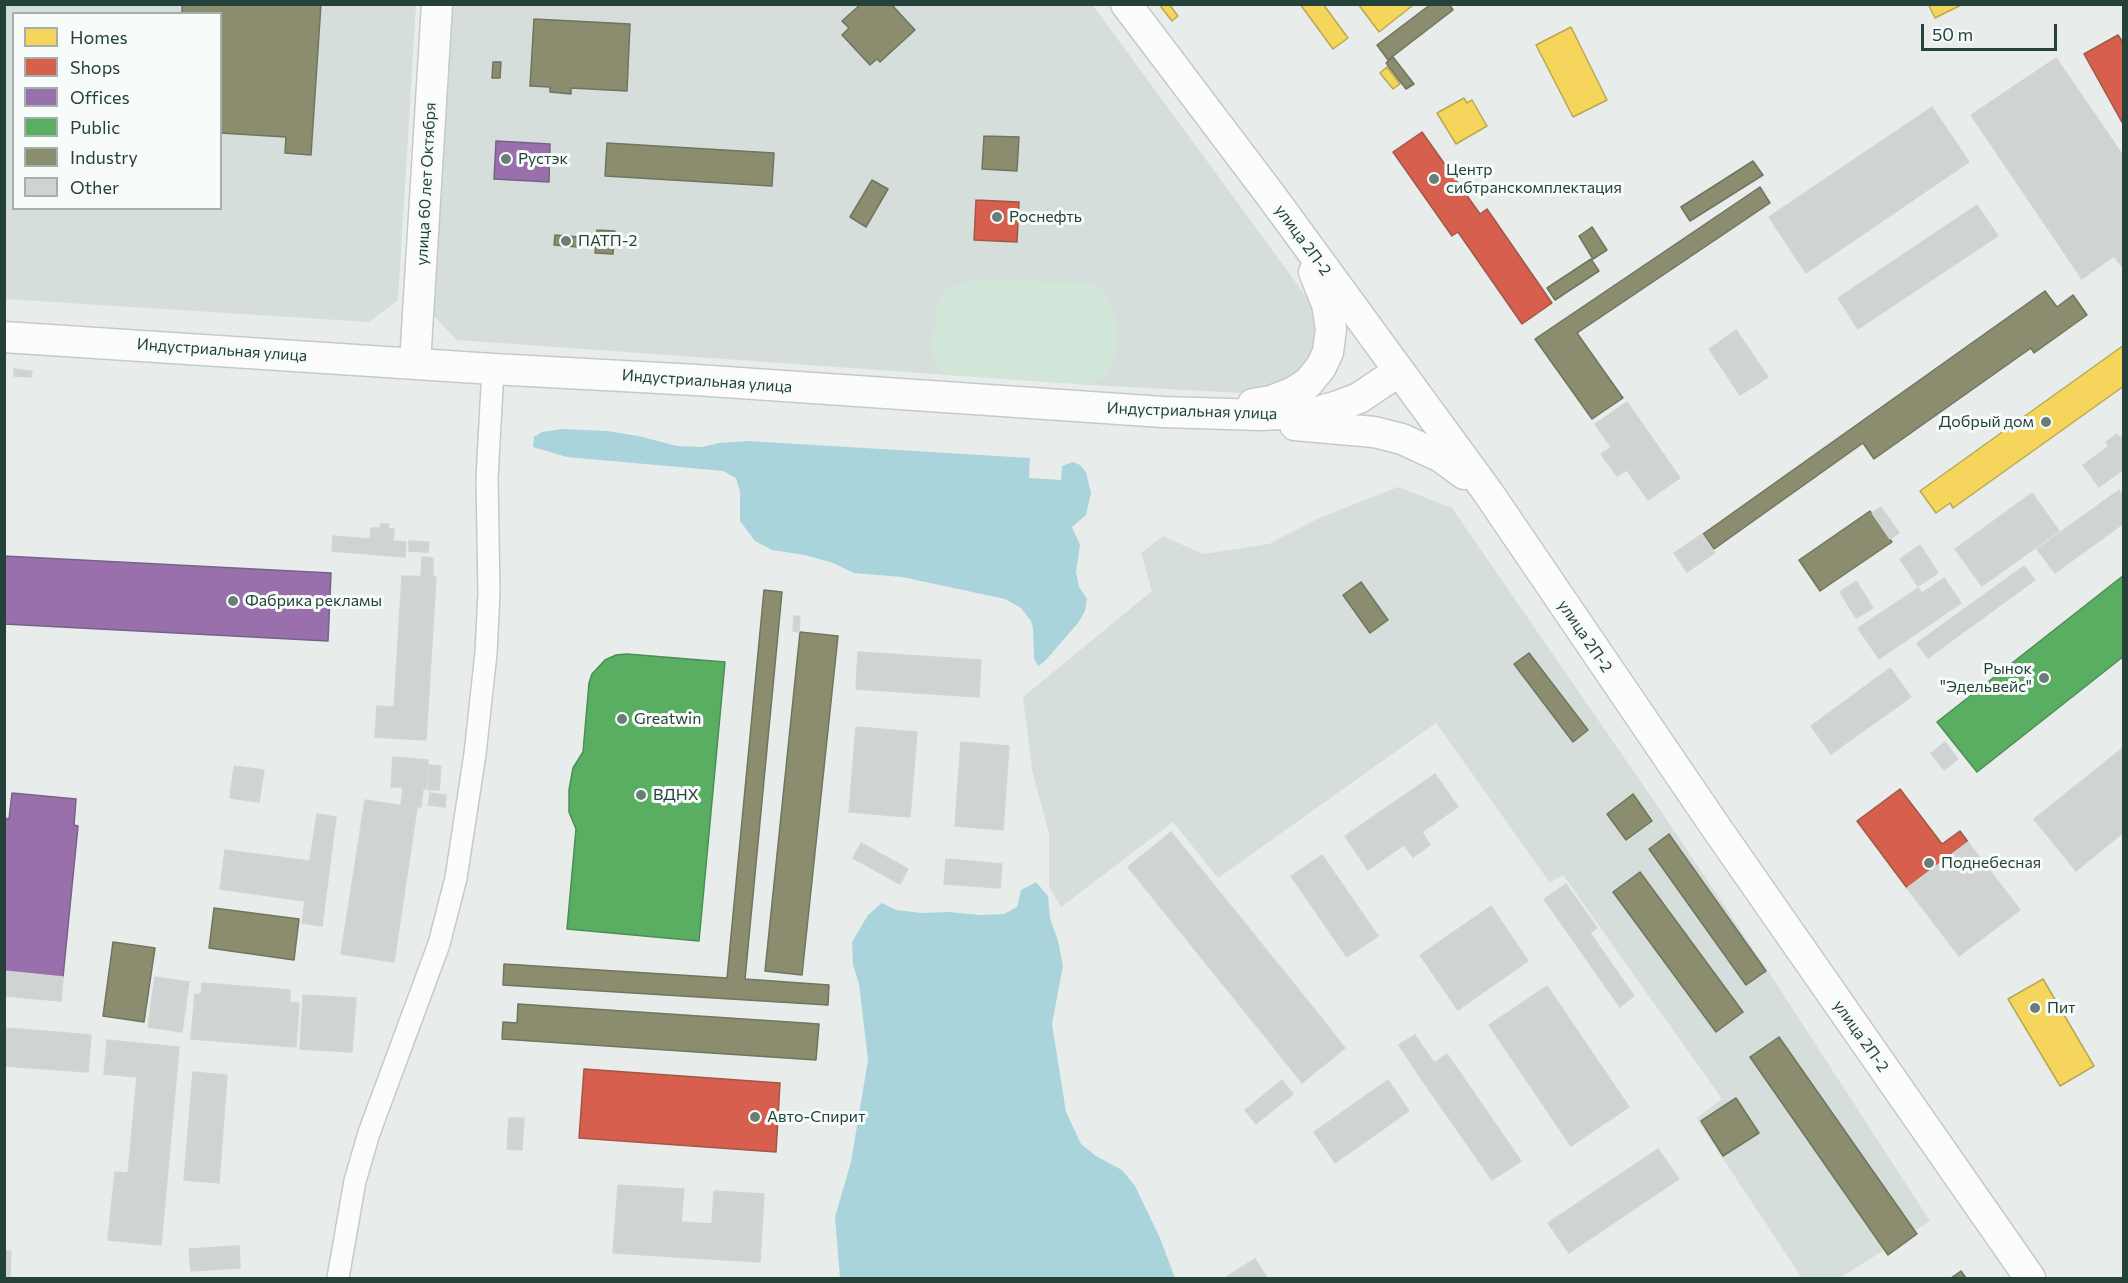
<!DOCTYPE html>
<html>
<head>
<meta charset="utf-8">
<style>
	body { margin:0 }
	#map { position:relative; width:2128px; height:1283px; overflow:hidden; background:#e8edeb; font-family:Commissioner,sans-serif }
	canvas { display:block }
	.frame { position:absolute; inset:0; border:6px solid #24423a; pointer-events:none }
	.legend { position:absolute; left:12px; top:12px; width:210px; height:198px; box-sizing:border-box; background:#f7fbf9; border:2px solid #a3b1ad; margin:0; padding:8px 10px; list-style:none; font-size:18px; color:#24423a }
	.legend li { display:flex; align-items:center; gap:12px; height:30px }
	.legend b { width:30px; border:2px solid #a3b1ad }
	.scale { position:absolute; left:1921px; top:24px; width:136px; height:27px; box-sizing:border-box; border:3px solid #24423a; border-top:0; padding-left:8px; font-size:18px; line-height:21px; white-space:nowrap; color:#24423a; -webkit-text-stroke:4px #f7fbf9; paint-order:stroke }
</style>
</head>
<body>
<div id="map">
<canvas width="2128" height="1283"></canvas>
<div class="frame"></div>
<ul class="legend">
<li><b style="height:16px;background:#f6d55c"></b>Homes</li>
<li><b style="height:16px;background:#d6604d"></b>Shops</li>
<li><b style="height:16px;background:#9970ab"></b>Offices</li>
<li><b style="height:16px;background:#5aae61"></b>Public</li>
<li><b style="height:16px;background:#8c8c6e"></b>Industry</li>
<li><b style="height:16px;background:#cfd4d2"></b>Other</li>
</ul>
<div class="scale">50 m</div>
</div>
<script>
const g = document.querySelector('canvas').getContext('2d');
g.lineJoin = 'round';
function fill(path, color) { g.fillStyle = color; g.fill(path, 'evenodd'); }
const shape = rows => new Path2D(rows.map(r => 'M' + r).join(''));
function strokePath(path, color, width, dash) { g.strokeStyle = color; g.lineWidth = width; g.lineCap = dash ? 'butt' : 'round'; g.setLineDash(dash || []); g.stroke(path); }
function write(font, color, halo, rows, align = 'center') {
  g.font = font + ' Commissioner,sans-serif'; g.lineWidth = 6; g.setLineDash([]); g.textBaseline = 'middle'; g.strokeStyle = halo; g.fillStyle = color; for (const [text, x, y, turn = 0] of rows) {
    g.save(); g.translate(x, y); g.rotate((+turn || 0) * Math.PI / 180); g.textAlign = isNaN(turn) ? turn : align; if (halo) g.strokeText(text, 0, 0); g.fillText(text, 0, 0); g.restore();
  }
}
fill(shape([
	[1092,4,1308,299,1315,317,1315,339,1312,357,1302,373,1267,391,1242,393,1090,385,457,340,431,313,451,5],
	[4,5,416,5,398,300,369,322,5,299],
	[14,14,220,14,220,208,14,208],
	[1398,487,1452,508,1661,811,1772,977,1930,1221,1840,1278,1802,1278,1696,1118,1722,1099,1563,875,1550,883,1436,723,1218,878,1173,822,1061,907,1049,887,1049,834,1032,770,1023,697,1152,591,1141,553,1163,536,1203,554,1269,544,1317,519]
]), '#d6dedb');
fill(shape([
	[972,281,1081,282,1096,285,1103,290,1114,311,1118,337,1113,365,1107,374,1090,384,946,375,939,370,930,351,938,304,942,295,949,288]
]), '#d1e6d8');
fill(shape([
	[562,429,607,431,638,436,677,446,702,447,719,443,749,441,1030,458,1029,478,1061,480,1062,466,1073,462,1080,465,1086,472,1091,493,1086,515,1072,527,1080,545,1076,572,1079,587,1087,599,1085,611,1078,623,1045,661,1038,666,1034,658,1033,629,1031,621,1021,608,1005,599,902,577,854,573,833,563,805,555,772,550,755,541,740,521,740,492,736,478,723,471,567,457,533,447,534,437,542,432],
	[1036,882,1048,896,1050,918,1058,941,1063,966,1052,1024,1066,1112,1081,1144,1096,1156,1122,1170,1135,1186,1160,1238,1175,1278,840,1278,835,1217,851,1162,868,1060,859,984,853,965,852,942,868,915,882,903,896,910,921,913,948,912,981,915,1004,914,1017,907,1021,890]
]), '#a9d4db');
const homes = shape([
	[1164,4,1169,4,1178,16,1172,21,1161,7,1164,4],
	[1300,4,1323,4,1348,38,1333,49,1300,4],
	[1358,4,1411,4,1412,6,1379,32,1358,4],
	[1928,4,1963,4,1935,18,1928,4],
	[1571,27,1607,100,1573,117,1536,45,1571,27],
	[1387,67,1400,84,1393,89,1380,73,1387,67],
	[1464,98,1467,103,1472,100,1487,126,1456,144,1437,113,1464,98],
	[2124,345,2124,386,1953,508,1950,503,1936,513,1920,491,2124,345],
	[2043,979,2094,1066,2060,1086,2008,999,2043,979]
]);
fill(homes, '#f6d55c');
strokePath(homes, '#b7a952', 1.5);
const shops = shape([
	[2118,35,2124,44,2123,124,2084,54,2118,35],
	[1422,132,1480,214,1487,209,1552,303,1522,324,1458,232,1452,236,1393,152,1422,132],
	[976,200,1019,202,1017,242,974,240,976,200],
	[1900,789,1942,844,1960,831,1968,842,1907,888,1857,821,1900,789],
	[584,1069,780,1083,776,1152,579,1138,584,1069]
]);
fill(shops, '#d6604d');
strokePath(shops, '#a15747', 1.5);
const offices = shape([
	[496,141,550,144,549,182,494,179,496,141],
	[4,556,331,573,328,641,4,624,4,556],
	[12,793,76,799,74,825,78,826,63,977,4,971,4,818,9,819,12,793]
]);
fill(offices, '#9970ab');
strokePath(offices, '#766289', 1.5);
const public = shape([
	[2124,575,2124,656,1977,772,1937,722,2124,575],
	[627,654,725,662,699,941,567,929,576,829,569,812,569,790,573,768,583,752,589,683,592,674,605,660,616,655,627,654]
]);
fill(public, '#5aae61');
strokePath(public, '#4a8e55', 1.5);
const industry = shape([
	[182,4,321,4,311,155,285,153,286,137,220,133,220,14,182,14,182,4],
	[861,4,891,4,915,30,880,62,877,59,870,65,842,35,849,28,842,21,861,4],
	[1431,4,1449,4,1453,10,1388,60,1377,45,1431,4],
	[534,19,630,24,627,91,571,88,571,94,550,92,550,87,530,86,534,19],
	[1393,57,1414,84,1406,89,1386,63,1393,57],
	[493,62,501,62,500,78,492,78,493,62],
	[984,136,1019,137,1017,171,982,169,984,136],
	[607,143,774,153,772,186,605,176,607,143],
	[1753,161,1763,175,1690,221,1681,207,1753,161],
	[872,180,888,189,866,227,850,217,872,180],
	[1760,187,1770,203,1577,333,1623,398,1592,419,1535,339,1760,187],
	[1592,227,1607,250,1593,259,1579,236,1592,227],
	[597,230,615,231,613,254,595,253,597,230],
	[555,235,579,237,578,247,554,245,555,235],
	[1591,259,1599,271,1555,300,1547,288,1591,259],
	[2045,291,2057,307,2073,295,2087,315,2034,353,2031,348,1874,459,1863,443,1714,549,1703,534,2045,291],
	[1870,511,1892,542,1820,591,1799,560,1870,511],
	[1361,582,1388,620,1370,633,1343,595,1361,582],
	[764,590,782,592,745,979,829,985,828,1005,503,985,504,964,727,978,764,590],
	[800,632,838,636,802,975,765,971,800,632],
	[1529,653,1588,730,1573,742,1514,664,1529,653],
	[1633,794,1652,821,1626,840,1607,814,1633,794],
	[1669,834,1766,971,1746,985,1649,849,1669,834],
	[1640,872,1743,1012,1716,1032,1613,892,1640,872],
	[214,908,299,919,294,960,209,948,214,908],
	[113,942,155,948,144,1022,103,1016,113,942],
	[518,1004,819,1024,816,1060,502,1039,503,1022,517,1023,518,1004],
	[1779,1037,1917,1234,1888,1255,1750,1057,1779,1037],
	[1736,1098,1759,1133,1723,1156,1701,1121,1736,1098],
	[1961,1271,1966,1278,1951,1278,1961,1271]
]);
fill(industry, '#8c8c6e');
strokePath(industry, '#6d765e', 1.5);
const building = shape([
	[2056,58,2124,157,2124,269,2114,256,2082,279,1971,115,2056,58],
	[1932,107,1969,162,1806,273,1769,217,1932,107],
	[1977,205,1998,236,1858,329,1838,298,1977,205],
	[1736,330,1768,377,1740,395,1709,349,1736,330],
	[14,369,32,371,31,377,14,376,14,369],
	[1627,402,1680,478,1648,500,1627,470,1617,476,1601,454,1611,447,1595,424,1627,402],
	[2117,434,2120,438,2124,436,2124,469,2099,487,2083,465,2109,446,2106,442,2117,434],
	[2119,490,2124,497,2124,523,2055,573,2037,549,2119,490],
	[2032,493,2059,531,1982,586,1955,549,2032,493],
	[1881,507,1899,533,1890,539,1872,513,1881,507],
	[381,524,389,524,388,529,394,529,393,541,406,542,405,557,332,551,333,536,370,539,371,528,380,528,381,524],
	[1702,534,1715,553,1687,572,1674,553,1702,534],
	[409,541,429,542,428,552,409,551,409,541],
	[1920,545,1938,573,1918,586,1900,559,1920,545],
	[422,557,433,558,433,576,421,576,422,557],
	[2024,566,2035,580,1928,658,1917,643,2024,566],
	[402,576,436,577,426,740,375,737,377,706,394,707,402,576],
	[1944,578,1961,603,1879,659,1858,628,1918,588,1922,593,1944,578],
	[1856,581,1873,608,1856,618,1840,592,1856,581],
	[794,616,800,616,799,632,793,631,794,616],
	[858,652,981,660,979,697,856,689,858,652],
	[1890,668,1911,697,1831,754,1811,726,1890,668],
	[856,727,917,732,910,817,849,812,856,727],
	[961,742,1009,746,1003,830,955,826,961,742],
	[1945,742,1958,759,1944,770,1931,753,1945,742],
	[2124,747,2124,832,2076,871,2034,819,2124,747],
	[393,757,428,760,426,789,423,789,421,807,401,805,403,787,391,787,393,757],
	[429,765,441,766,439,790,428,790,429,765],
	[234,766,264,770,259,802,230,798,234,766],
	[1435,774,1458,807,1422,832,1430,845,1413,857,1404,845,1368,870,1345,836,1435,774],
	[430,793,446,795,445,807,428,805,430,793],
	[365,800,417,808,394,962,341,954,365,800],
	[317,814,336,817,322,926,302,923,305,901,220,889,225,850,310,861,317,814],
	[1171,832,1315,1010,1272,1045,1128,867,1171,832],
	[1968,842,2020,910,1959,956,1907,888,1968,842],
	[861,843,908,869,900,884,853,858,861,843],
	[1322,855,1378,936,1347,957,1291,876,1322,855],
	[946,859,1002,864,1000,888,944,884,946,859],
	[1566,884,1597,928,1590,933,1634,996,1620,1007,1544,899,1566,884],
	[1491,906,1528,961,1458,1010,1420,955,1491,906],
	[4,971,63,977,61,1001,4,996,4,971],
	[155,977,189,982,182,1032,148,1027,155,977],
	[202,983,290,990,290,1001,201,994,202,983],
	[1547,986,1629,1107,1571,1146,1489,1025,1547,986],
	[195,994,299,1003,296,1047,191,1039,195,994],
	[303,995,356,998,352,1052,300,1049,303,995],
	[1315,1010,1345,1048,1302,1083,1272,1045,1315,1010],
	[6,1028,91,1035,88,1072,4,1066,6,1028],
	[1415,1035,1434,1063,1418,1074,1399,1045,1415,1035],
	[107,1040,179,1047,161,1245,108,1240,115,1172,128,1173,137,1077,104,1074,107,1040],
	[1447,1054,1521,1161,1492,1180,1418,1074,1447,1054],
	[193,1072,227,1075,219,1183,184,1180,193,1072],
	[1282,1080,1293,1094,1256,1124,1245,1110,1282,1080],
	[1388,1080,1409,1111,1335,1163,1314,1132,1388,1080],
	[509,1118,524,1118,522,1150,507,1149,509,1118],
	[1658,1149,1679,1179,1569,1253,1548,1223,1658,1149],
	[618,1185,684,1189,681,1222,712,1224,714,1191,764,1194,760,1262,613,1253,618,1185],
	[239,1246,240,1268,191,1271,189,1249,239,1246],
	[4,1251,11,1251,10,1278,4,1278,4,1251],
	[1255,1259,1267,1278,1225,1278,1255,1259]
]);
fill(building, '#cfd4d2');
strokePath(building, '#d1d6d4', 1.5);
const street = shape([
	[338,1278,355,1181,369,1133,439,944,456,878,475,754,486,653,489,593,487,478,493,369]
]);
const secondary = shape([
	[1126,4,1272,197,1487,491,1715,826,2030,1278],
	[4,337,493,369,696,380,1163,412,1261,415,1317,412,1338,406,1359,398,1399,371],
	[415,363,437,4],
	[1253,404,1271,401,1292,393,1308,383,1321,367,1328,352,1331,329,1327,304,1314,272],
	[1295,425,1374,432,1402,439,1441,457,1464,474]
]);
strokePath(street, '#c5cac8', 24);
strokePath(secondary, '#c3cbc8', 33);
strokePath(street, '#fcfcfc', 21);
strokePath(secondary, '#fcfcfc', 30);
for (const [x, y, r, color] of [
	[506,159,6,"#697e78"],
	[1434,179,6,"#697e78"],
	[997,217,6,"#697e78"],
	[566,241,6,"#697e78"],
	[2046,422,6,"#697e78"],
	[233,601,6,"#697e78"],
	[2044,678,6,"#697e78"],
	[622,719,6,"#697e78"],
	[641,795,6,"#697e78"],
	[1929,863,6,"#697e78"],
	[2035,1008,6,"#697e78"],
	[755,1117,6,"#697e78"]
]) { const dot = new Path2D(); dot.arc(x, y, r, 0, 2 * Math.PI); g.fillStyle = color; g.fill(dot); strokePath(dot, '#f7fbf9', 2); }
write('16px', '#24423a', '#f7fbf9', [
	["Рустэк",518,159],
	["Центр",1446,170],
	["сибтранскомплектация",1446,188],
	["Роснефть",1009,217],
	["ПАТП-2",578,241],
	["Добрый дом",2034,422,"right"],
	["Фабрика рекламы",245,601],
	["Рынок",2032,669,"right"],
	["\"Эдельвейс\"",2032,687,"right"],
	["Greatwin",634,719],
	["ВДНХ",653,795],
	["Поднебесная",1941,863],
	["Пит",2047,1008],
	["Авто-Спирит",767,1117]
], 'left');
write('16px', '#24423a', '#f7fbf9', [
	["улица 60 лет Октября",426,184,-87],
	["улица 2П-2",1303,240,54],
	["Индустриальная улица",222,350,4],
	["Индустриальная улица",707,381,4],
	["Индустриальная улица",1192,411,2],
	["улица 2П-2",1585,636,56],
	["улица 2П-2",1861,1036,55]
]);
</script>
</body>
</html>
